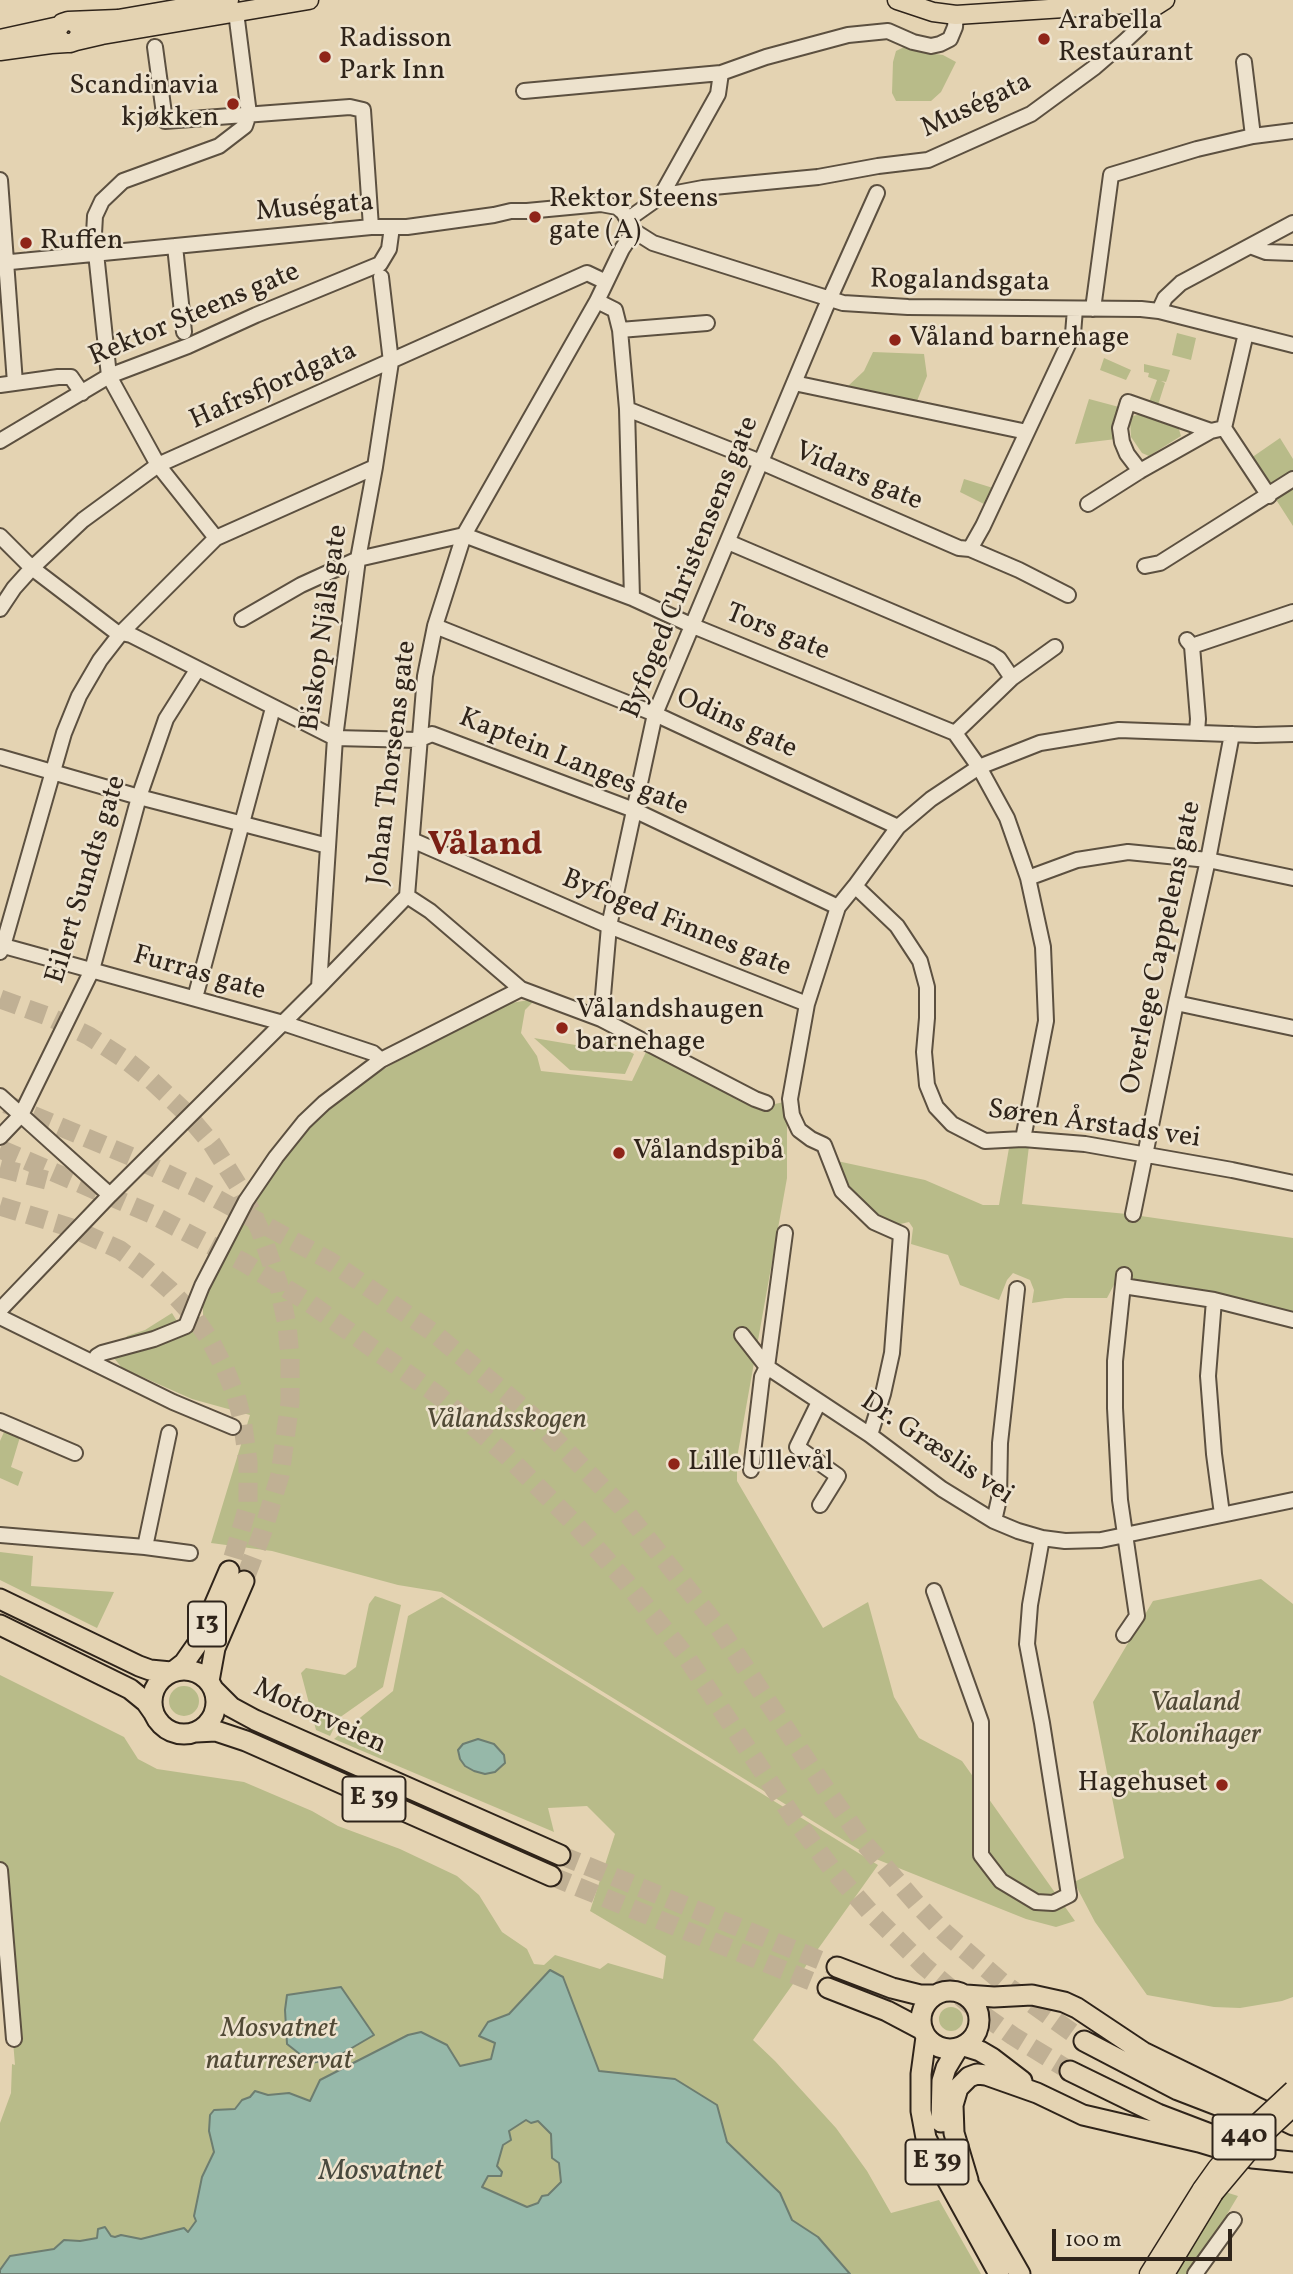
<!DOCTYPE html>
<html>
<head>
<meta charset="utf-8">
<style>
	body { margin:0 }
	#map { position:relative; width:1293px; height:2274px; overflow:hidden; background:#e4d3b2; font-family:Vollkorn,serif }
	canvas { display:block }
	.scale { position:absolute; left:1052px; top:2229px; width:180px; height:32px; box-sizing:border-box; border:4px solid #2f241a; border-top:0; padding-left:9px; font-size:21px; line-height:24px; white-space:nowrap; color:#2f241a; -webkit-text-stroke:5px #ede2cd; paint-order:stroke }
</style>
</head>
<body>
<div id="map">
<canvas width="1293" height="2274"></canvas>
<div class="scale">100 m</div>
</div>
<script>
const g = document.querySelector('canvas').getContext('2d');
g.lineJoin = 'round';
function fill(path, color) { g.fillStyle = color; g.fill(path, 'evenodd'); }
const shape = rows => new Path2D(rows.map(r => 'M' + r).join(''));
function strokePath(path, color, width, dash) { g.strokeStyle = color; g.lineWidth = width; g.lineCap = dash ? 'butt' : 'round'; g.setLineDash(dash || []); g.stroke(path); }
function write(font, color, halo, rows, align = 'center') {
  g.font = font + ' Vollkorn,serif'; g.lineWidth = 5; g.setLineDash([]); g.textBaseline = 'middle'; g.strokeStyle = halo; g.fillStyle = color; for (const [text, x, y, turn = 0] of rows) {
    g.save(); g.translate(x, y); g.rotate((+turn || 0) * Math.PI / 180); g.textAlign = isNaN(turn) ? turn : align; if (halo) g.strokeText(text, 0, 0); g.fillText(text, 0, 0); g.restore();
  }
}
fill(shape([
	[904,47,920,52,943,55,956,62,941,92,931,101,896,101,892,93,893,62,896,51],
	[1177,333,1196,338,1191,360,1172,355],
	[873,352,924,354,927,376,917,401,847,387,864,371],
	[1104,358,1131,370,1126,380,1100,370],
	[1144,364,1170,370,1166,382,1161,381,1165,383,1158,405,1149,402,1157,380,1148,377,1149,373,1144,372],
	[1089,399,1119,407,1116,439,1075,444],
	[1141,414,1178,426,1181,436,1149,456,1142,453,1131,437,1130,421,1133,416],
	[1280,438,1293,459,1293,471,1269,485,1251,458],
	[964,479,993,488,984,504,960,492],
	[1293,488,1293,526,1275,498],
	[529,1000,533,1002,525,1010,521,1033,537,1056,541,1071,632,1081,646,1052,743,1097,745,1102,757,1108,784,1102,787,1107,787,1178,737,1458,737,1481,823,1628,868,1602,894,1697,919,1738,962,1761,1075,1921,1056,1927,1026,1919,871,1857,441,1592,398,1585,272,1551,211,1543,250,1415,192,1399,122,1368,114,1358,127,1336,145,1330,172,1313,178,1323,203,1316,203,1299,212,1284,210,1282,256,1192,288,1151,325,1112,360,1083,493,1006],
	[534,1038,599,1049,602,1038,634,1054,625,1074,570,1070],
	[1029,1146,1022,1204,1127,1214,1293,1238,1293,1313,1216,1294,1116,1281,1107,1298,1065,1298,1032,1303,1034,1290,1030,1280,1013,1273,1007,1280,999,1300,960,1285,948,1255,911,1244,913,1228,909,1222,896,1225,872,1216,842,1184,837,1161,925,1180,983,1205,999,1205,1009,1148],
	[4,1432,20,1437,11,1467,23,1472,18,1486,0,1478,0,1441],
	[0,1552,33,1556,31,1586,114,1592,97,1628,0,1580],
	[1261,1579,1293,1604,1293,1997,1282,2001,1240,2008,1214,2007,1147,1995,1095,1922,1074,1882,1124,1858,1093,1702,1153,1601],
	[375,1596,401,1605,383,1687,339,1718,330,1736,316,1730,301,1673,306,1668,345,1675,356,1667,369,1604],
	[442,1597,878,1865,753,2040,775,2061,836,2128,867,2171,891,2213,939,2200,981,2274,0,2274,0,2123,11,2093,12,2064,15,2065,0,1883,0,1675,124,1737,138,1759,157,1769,244,1782,312,1811,338,1826,400,1849,457,1876,479,1895,502,1932,527,1949,534,1964,544,1965,555,1955,600,1969,608,1963,663,1979,666,1956,590,1911,615,1834,587,1806,548,1808,554,1832,334,1739,393,1691,408,1616],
	'169 1701a15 15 0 1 1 30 0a15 15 0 1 1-30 0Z',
	'939 2019a12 12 0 1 1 24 0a12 12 0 1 1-24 0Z',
	[1222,2191,1238,2196,1191,2274,1177,2274]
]), '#b8bb89');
const water = shape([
	[478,1739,494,1744,504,1755,505,1763,495,1772,485,1774,474,1771,465,1766,460,1759,458,1750,463,1744,478,1739],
	[550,1970,563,1977,599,2071,675,2079,717,2105,727,2142,780,2193,792,2220,818,2237,850,2274,0,2274,0,2270,10,2256,54,2249,64,2240,80,2241,97,2238,98,2229,105,2227,111,2236,115,2237,121,2235,141,2239,184,2228,188,2232,196,2221,194,2216,202,2177,214,2152,209,2131,210,2115,214,2110,235,2109,242,2100,250,2097,255,2091,268,2095,289,2093,310,2101,320,2080,408,2035,421,2032,447,2045,460,2066,491,2059,495,2043,479,2036,488,2022,509,2014,550,1970],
	[526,2120,531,2123,538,2121,551,2134,552,2158,559,2163,561,2182,548,2195,542,2196,538,2203,527,2207,482,2187,488,2176,501,2176,502,2172,497,2166,503,2145,511,2140,509,2131,526,2120],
	[341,1987,374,2035,333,2059,311,2063,287,2044,285,2010,287,1995,341,1987]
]);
fill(water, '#96b8a9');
strokePath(water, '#6d7d70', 2);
strokePath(shape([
	[0,999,50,1017,89,1036,126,1060,151,1080,183,1110,212,1144,241,1190,260,1230,278,1282,287,1325,290,1358,290,1402,280,1475,263,1531,244,1581],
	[6,1104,132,1157,199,1189,330,1261,434,1333,530,1414,621,1506,719,1628,825,1788,865,1844,916,1903,945,1933,1003,1983,1084,2041],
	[0,1149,151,1214,245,1263,308,1302,439,1396,505,1454,574,1523,626,1582,685,1655,793,1817,832,1869,870,1912,924,1966,975,2009,1013,2036,1070,2071],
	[0,1168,50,1181],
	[0,1206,72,1228,120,1250,146,1269,170,1290,192,1314,210,1340,225,1369,236,1396,242,1419,248,1462,248,1506,229,1571],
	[560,1855,837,1967],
	[551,1876,828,1988]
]), '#c0b094', 19, [19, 10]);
const minor = shape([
	[155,47,165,121,350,107,363,110,371,227],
	[1244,62,1253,136],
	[524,91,721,73,766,57,848,35,888,31,913,42,931,46,940,44,950,39,955,27,956,15],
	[0,180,15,383],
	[661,196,718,94,721,73],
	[627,220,661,196,703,188,818,177,878,166,928,160,1031,114,1095,67,1124,42,1139,28,1154,7],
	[175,246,184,332],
	[1250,246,1266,252,1293,253],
	[0,263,371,227,407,227,494,215,511,211,527,211,601,204,617,207,623,212,634,231,653,243,843,303,908,307,1141,309,1159,311,1293,345],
	[597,301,615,310,620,330,627,409,632,598],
	[1093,309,1111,175,1197,149,1253,136,1293,131],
	[1159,311,1165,298,1181,283,1293,223],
	[620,330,707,323],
	[1246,333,1224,428,1269,496],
	[794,383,1027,432],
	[0,385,58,377,71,377,82,393],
	[627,409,761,462,959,548,970,549,1019,570,1068,595],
	[0,441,109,376,188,346,256,315,380,264,389,249,392,227],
	[1140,471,1127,454,1122,442,1120,428,1128,402,1211,431,1224,428],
	[1088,504,1140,471,1211,431],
	[464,535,632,598,693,626,955,733,979,767,1007,818,1028,878,1043,947,1046,1021,1023,1139],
	[0,536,32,568,116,632,131,635,335,738,418,740,432,734,634,810,838,907],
	[216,538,158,465,109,376,94,234,95,216,102,201,123,181,219,146,245,126,249,114,236,12],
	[728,542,991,654,999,659,1012,678,955,733],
	[970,549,983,526,1073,334,1075,309],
	[1145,566,1160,563,1293,479],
	[0,609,14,588,32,568,83,520,158,465,587,273,606,282],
	[242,619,301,585,358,559,464,535],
	[435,626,655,714,898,827],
	[1187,640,1192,646,1198,719,1197,732],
	[1192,646,1293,612],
	[1012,678,1055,647],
	[0,757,139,797,328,846],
	[412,840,609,926,807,1004],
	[1028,878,1077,860,1128,852,1208,860,1293,878],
	[855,886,897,926,920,961,927,987,927,1018,924,1052,927,1085,936,1107,952,1124,985,1141,1023,1139,1085,1144,1232,1170,1293,1183],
	[407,896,430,911,521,989,601,1019,755,1099,766,1103],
	[0,945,283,1023,373,1053,381,1060],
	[0,952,3,946,64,733,79,696,100,660,121,633,216,538,375,467],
	[319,987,335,738,358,559,375,467,391,362,381,277],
	[195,998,273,708],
	[1176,1003,1293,1028],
	[601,1019,609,926,655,714,825,309,877,193],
	[0,1096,110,1195],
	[0,1137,21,1115,92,970,139,797,166,719,197,670],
	[1133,1214,1176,1003,1208,860,1232,734],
	[1124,1275,1115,1361,1115,1408,1120,1500,1137,1616,1124,1635],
	[1123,1286,1214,1300,1293,1320],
	[1214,1300,1208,1376,1214,1454,1222,1514],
	[0,1310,110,1195,319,987,407,896,425,676,435,626,464,535,597,301,622,249,634,231],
	[0,1317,173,1402,233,1427],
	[742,1335,767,1367,870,1435,942,1489,994,1521,1018,1531,1042,1538,1065,1541,1101,1540,1293,1500],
	[94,1362,97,1356,102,1353,154,1339,186,1326,202,1286,246,1201,276,1157,304,1122,324,1103,381,1060,521,989],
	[819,1402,797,1447,838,1476,820,1505],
	[0,1421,75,1453],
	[870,1435,883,1394,892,1353,901,1234,874,1222,842,1191,824,1145,811,1139,799,1130,792,1115,790,1099,807,1004,838,907,855,886,898,827,931,799,979,767,1040,743,1119,730,1256,735,1293,734],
	[751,1470,762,1377,767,1367,785,1233],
	[994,1521,999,1499,1000,1443,1017,1289],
	[0,1535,145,1547,190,1553],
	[145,1547,169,1433],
	[934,1591,981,1722,981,1855,1001,1881,1036,1902,1053,1903,1069,1895,1042,1723,1027,1644,1030,1605,1042,1538],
	[0,1870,14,2039],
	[1195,2274,1234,2220]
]);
const major = shape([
	[897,0,933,12,956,15,1126,4,1146,5],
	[1140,0,1146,5,1154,7,1165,0],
	[72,21,79,27,80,34,76,41,70,43,64,43,58,37,57,30,62,23,68,21,118,19,229,0],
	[0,39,59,26],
	[76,41,102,35,309,0],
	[0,51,51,44,67,43],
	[1149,2274,1202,2189],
	[1165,2274,1214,2193]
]);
const highway = shape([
	[0,1599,139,1666,150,1670,171,1672],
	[0,1625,130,1689,146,1702,153,1712],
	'152 1702a32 32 0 1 1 64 0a32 32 0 1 1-64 0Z',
	[175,1670,184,1663,198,1643,229,1571],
	[209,1681,215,1648,244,1581],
	[214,1690,231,1707,255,1720,560,1855],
	[196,1732,216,1731,246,1741,551,1876],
	[837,1967,892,1988,920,1995,934,1995],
	[828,1988,887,2011,923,2030],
	'921 2020a29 29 0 1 1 58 0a29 29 0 1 1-58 0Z',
	[966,1995,994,1997,1032,1995,1064,2002,1077,2008,1143,2052,1293,2125],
	[926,2037,921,2074,921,2111,926,2138,945,2176,999,2274],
	[1084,2041,1178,2090,1266,2124],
	[964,2046,980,2051,992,2058,1022,2081],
	[1070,2071,1158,2114,1213,2135],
	[941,2122,942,2081,946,2068,958,2048],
	[960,2169,1020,2274],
	[968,2180,954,2133,953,2105,958,2088,969,2077,977,2074,986,2075,1037,2093,1083,2115,1199,2142,1252,2158,1293,2162]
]);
strokePath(minor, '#5c5040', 18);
strokePath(major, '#2f241a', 21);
strokePath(highway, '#2f241a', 23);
strokePath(minor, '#ede2cd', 14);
strokePath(major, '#e4d3b2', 18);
strokePath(highway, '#e4d3b2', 19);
const majorBridge = shape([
	[1202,2189,1217,2168,1249,2131,1293,2090],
	[1214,2193,1261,2137,1293,2107]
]);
strokePath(majorBridge, '#2f241a', 21, []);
strokePath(majorBridge, '#e4d3b2', 18);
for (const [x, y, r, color] of [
	[1044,39,7,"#8f2418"],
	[325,57,7,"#8f2418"],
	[233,104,7,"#8f2418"],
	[535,217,7,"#8f2418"],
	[26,243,7,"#8f2418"],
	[895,340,7,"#8f2418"],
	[562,1028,7,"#8f2418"],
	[619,1153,7,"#8f2418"],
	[674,1464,7,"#8f2418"],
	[1222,1785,7,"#8f2418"]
]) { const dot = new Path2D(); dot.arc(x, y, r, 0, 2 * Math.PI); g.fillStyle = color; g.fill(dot); strokePath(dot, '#ede2cd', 2.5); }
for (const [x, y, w] of [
	[207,1624,38],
	[374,1799,63],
	[1244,2137,63],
	[937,2162,63]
]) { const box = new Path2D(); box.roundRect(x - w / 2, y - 22.5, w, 45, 5); g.fillStyle = '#ede2cd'; g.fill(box); strokePath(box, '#2f241a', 2); }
write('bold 26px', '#2f241a', null, [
	["13",207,1624],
	["E 39",374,1799],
	["440",1244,2137],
	["E 39",937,2162]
]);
write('28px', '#2f241a', '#ede2cd', [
	["Arabella",1058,23],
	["Restaurant",1058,55],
	["Radisson",339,41],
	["Park Inn",339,73],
	["Scandinavia",219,88,"right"],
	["kjøkken",219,120,"right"],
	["Rektor Steens",549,201],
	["gate (A)",549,233],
	["Ruffen",40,243],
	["Våland barnehage",909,340],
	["Vålandshaugen",576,1012],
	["barnehage",576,1044],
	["Vålandspibå",633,1153],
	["Lille Ullevål",688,1464],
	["Hagehuset",1208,1785,"right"]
], 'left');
write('28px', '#2f241a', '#ede2cd', [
	["Muségata",977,107,-25],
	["Muségata",315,209,-5],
	["Rogalandsgata",960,283,1],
	["Rektor Steens gate",195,316,-23],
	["Hafrsfjordgata",274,387,-24],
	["Vidars gate",858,478,23],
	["Byfoged Christensens gate",692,568,-68],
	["Biskop Njåls gate",326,628,-82],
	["Tors gate",777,634,22],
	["Odins gate",736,725,25],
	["Johan Thorsens gate",394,763,-83],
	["Kaptein Langes gate",573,764,22],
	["Eilert Sundts gate",88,880,-73],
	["Byfoged Finnes gate",676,925,22],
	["Overlege Cappelens gate",1163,948,-78],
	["Furras gate",199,975,16],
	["Søren Årstads vei",1094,1126,8],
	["Dr. Græslis vei",936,1450,34],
	["Motorveien",319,1718,25]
]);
write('italic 28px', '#514a36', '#ede2cd', [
	["Vålandsskogen",506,1422],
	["Vaaland",1195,1705],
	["Kolonihager",1195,1737],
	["Mosvatnet",279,2031],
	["naturreservat",279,2063]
]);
write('italic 30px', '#49493e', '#ede2cd', [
	["Mosvatnet",381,2173]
]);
write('bold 35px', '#7a1f14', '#ede2cd', [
	["Våland",485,848]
]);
</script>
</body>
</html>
